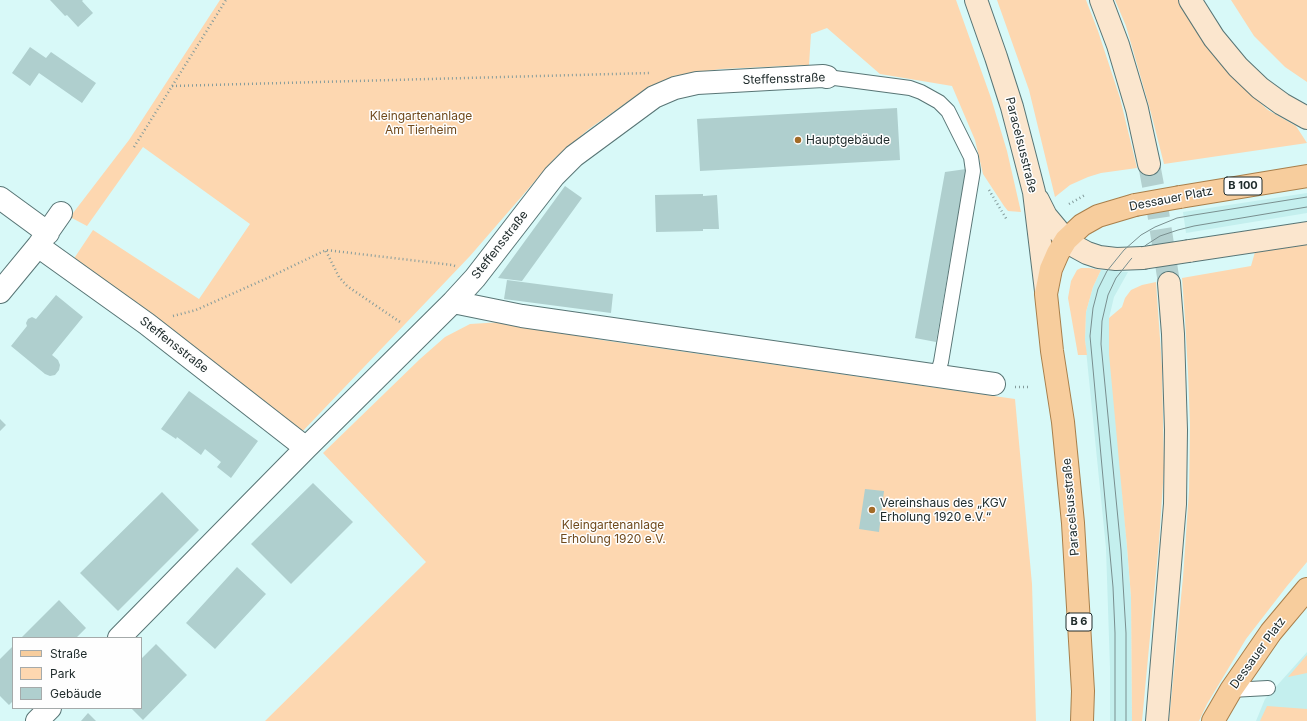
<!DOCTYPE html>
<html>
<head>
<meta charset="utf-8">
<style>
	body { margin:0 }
	#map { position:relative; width:1307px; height:721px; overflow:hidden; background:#d8f9f8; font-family:Inter,sans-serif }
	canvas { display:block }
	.legend { position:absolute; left:12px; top:637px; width:130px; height:72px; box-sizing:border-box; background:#fefefe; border:1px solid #a5aaaa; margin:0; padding:5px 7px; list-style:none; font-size:12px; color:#202c2c }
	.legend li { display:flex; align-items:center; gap:8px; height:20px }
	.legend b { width:20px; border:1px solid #a5aaaa }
</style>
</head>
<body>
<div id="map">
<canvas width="1307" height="721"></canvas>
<ul class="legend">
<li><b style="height:5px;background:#f7cd9d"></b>Straße</li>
<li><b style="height:11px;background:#fdd7b0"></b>Park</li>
<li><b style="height:11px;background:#afcfce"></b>Gebäude</li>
</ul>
</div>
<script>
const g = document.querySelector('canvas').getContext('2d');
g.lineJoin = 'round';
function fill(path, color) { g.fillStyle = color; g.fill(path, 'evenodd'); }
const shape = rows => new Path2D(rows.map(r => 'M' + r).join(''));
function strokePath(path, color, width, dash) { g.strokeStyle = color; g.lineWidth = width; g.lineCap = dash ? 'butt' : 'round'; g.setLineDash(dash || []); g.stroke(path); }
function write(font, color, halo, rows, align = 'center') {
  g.font = font + ' Inter,sans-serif'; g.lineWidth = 3; g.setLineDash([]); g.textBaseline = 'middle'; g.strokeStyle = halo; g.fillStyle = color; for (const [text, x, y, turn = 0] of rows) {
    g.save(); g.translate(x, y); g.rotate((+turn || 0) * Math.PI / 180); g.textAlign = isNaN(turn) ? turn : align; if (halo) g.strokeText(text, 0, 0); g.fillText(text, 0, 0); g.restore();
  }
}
fill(shape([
	[1307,193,1307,213,1186,233,1183,212],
	[1101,270,1128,272,1114,297,1109,318,1109,334,1127,547,1131,597,1132,721,1110,721,1110,668,1106,548,1085,340,1086,312,1093,287],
	[1307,652,1307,721,1256,721,1265,699]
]), '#c4efee');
fill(shape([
	[220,0,956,0,991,98,1007,151,1021,212,1008,211,1004,206,983,174,975,140,952,86,880,74,827,28,811,34,809,65,721,69,674,76,643,91,589,129,555,158,470,256,300,434,71,263,93,230,199,299,250,224,143,147,87,226,70,217,129,140],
	[997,0,1086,0,1098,31,1120,98,1137,168,1101,173,1088,177,1070,185,1055,197,1029,90],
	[1115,0,1180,0,1202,36,1234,79,1268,110,1296,126,1307,143,1164,164,1151,113,1126,26],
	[1231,0,1307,0,1307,82,1285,67,1254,36],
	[1307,243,1307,562,1287,586,1246,639,1207,704,1199,721,1169,721,1183,577,1189,491,1190,425,1188,373,1185,319,1182,278,1251,266,1255,252],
	[1081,268,1089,268,1101,270,1093,287,1086,312,1085,340,1087,355,1078,355,1068,298,1071,281,1077,270],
	[1156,282,1162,367,1164,468,1159,542,1142,721,1132,721,1131,597,1127,547,1109,354,1109,318,1122,307,1125,298,1131,290,1142,285],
	[502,322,602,340,1015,399,1032,584,1036,721,265,721,426,562,323,453,420,359,445,337,470,324],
	[1307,655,1307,673,1288,677],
	[1267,706,1307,709,1307,721,1260,721]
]), '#fdd7b0');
fill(shape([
	[50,0,83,0,82,1,93,13,78,27,67,15,65,16],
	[30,47,46,58,51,52,96,83,82,103,39,73,30,86,12,73],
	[897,108,900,160,700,171,697,119],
	[966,169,936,342,915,338,945,172],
	[565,186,582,198,522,281,498,278],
	[703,194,703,196,717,195,719,229,703,229,703,231,656,232,655,195],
	[507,280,613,294,611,313,504,299],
	[56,295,83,317,52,355,58,360,60,365,59,370,55,375,50,376,45,374,11,346,27,326,26,323,28,319,32,317,36,319],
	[189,391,258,441,231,478,217,467,221,462,205,449,201,455,177,437,176,439,161,429],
	[0,419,6,425,0,431],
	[313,483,353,522,291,584,251,544],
	[865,489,884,491,879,532,859,529],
	[162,492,199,530,118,611,80,573],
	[237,567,266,594,215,649,186,623],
	[59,600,86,628,76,638,21,638],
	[156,644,187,675,143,720,131,708,141,708,141,659],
	[13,646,13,701,9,705,0,696,0,659],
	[88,713,96,721,81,721]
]), '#afcfce');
strokePath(shape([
	[1149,164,1158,212,1169,283]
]), '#b3d0cf', 22, [22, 11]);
const lane = shape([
	[827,77,910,88,921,92,939,102,948,111,971,157,973,171,941,362,937,375],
	[1231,690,1268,688]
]);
const street = shape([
	[0,198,48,233],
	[38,246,147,324,306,448],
	[0,292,38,246,61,213],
	[453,302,522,316,994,384],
	[119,638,306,448,453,302,475,278,554,176,574,156,654,97,675,88,697,83,823,76,827,77],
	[37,721,50,708]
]);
const secondary = shape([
	[976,0,996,57,1012,107,1025,157,1034,192,1046,291],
	[1101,0,1118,45,1137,109,1149,164],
	[1190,0,1214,38,1238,67,1260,88,1282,104,1307,118],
	[1038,200,1046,216,1066,240,1076,247,1087,253,1099,257,1116,259,1143,258],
	[1189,251,1307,233],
	[1157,721,1175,504,1176,430,1173,334,1169,283]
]);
const primary = shape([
	[1180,197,1307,176],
	[1082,721,1083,691,1073,523,1063,422,1052,351,1046,294,1051,269,1058,253,1066,240,1082,225,1098,216,1135,205],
	[1213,721,1231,690,1271,632,1307,589]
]);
strokePath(lane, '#587575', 16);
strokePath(street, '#587575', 24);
strokePath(secondary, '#587575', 24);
strokePath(primary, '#a87f4b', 24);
strokePath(shape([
	[172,86,650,73],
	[134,147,226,0],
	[989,190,1007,220],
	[1069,204,1085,195],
	[326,251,339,277,347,286,400,322],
	[173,316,196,310,272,276,326,250,452,265,455,266],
	[1015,387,1029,387]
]), '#849b9b', 2.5, [1, 3]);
strokePath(lane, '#fff', 14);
strokePath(street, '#fff', 22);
strokePath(secondary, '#fbe6ce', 22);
strokePath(primary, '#f7cd9d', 22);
strokePath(shape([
	[1115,721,1115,633,1113,587,1090,336,1093,308,1098,289,1107,271,1124,250,1141,235,1155,227,1177,218,1194,215,1307,197],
	[1126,721,1126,633,1121,550,1101,344,1102,321,1108,295,1116,278,1131,259,1146,245,1160,236,1178,230,1194,226,1307,207]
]), '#798f8f', 1);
const secondaryBridge = shape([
	[1143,258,1189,251]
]);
const primaryBridge = shape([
	[1135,205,1180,197]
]);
strokePath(secondaryBridge, '#587575', 24, []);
strokePath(primaryBridge, '#a87f4b', 24, []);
strokePath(secondaryBridge, '#fbe6ce', 22);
strokePath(primaryBridge, '#f7cd9d', 22);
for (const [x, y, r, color] of [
	[798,140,4,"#a36b27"],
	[872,510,4,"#a36b27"]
]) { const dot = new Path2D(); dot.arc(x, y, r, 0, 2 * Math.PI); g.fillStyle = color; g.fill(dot); strokePath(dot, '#fefefe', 1.5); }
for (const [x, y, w] of [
	[1243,186,38],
	[1079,622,26]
]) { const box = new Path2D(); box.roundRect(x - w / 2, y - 9, w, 18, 3); g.fillStyle = '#fefefe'; g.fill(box); strokePath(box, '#202c2c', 1); }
write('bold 11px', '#202c2c', null, [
	["B 100",1243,186],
	["B 6",1079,622]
]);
write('12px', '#202c2c', '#fefefe', [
	["Steffensstraße",784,79,-2],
	["Paracelsusstraße",1021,145,76],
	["Dessauer Platz",1171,199,-11],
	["Steffensstraße",500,245,-52],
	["Steffensstraße",174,345,38],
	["Paracelsusstraße",1071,507,-95],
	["Dessauer Platz",1258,653,-54]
]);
write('12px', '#704a1c', '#fefefe', [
	["Kleingartenanlage",421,116],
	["Am Tierheim",421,130],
	["Kleingartenanlage",613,525],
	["Erholung 1920 e.V.",613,539]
]);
write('12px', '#202c2c', '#fefefe', [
	["Hauptgebäude",806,140],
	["Vereinshaus des „KGV",880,503],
	["Erholung 1920 e.V.“",880,517]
], 'left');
</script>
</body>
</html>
